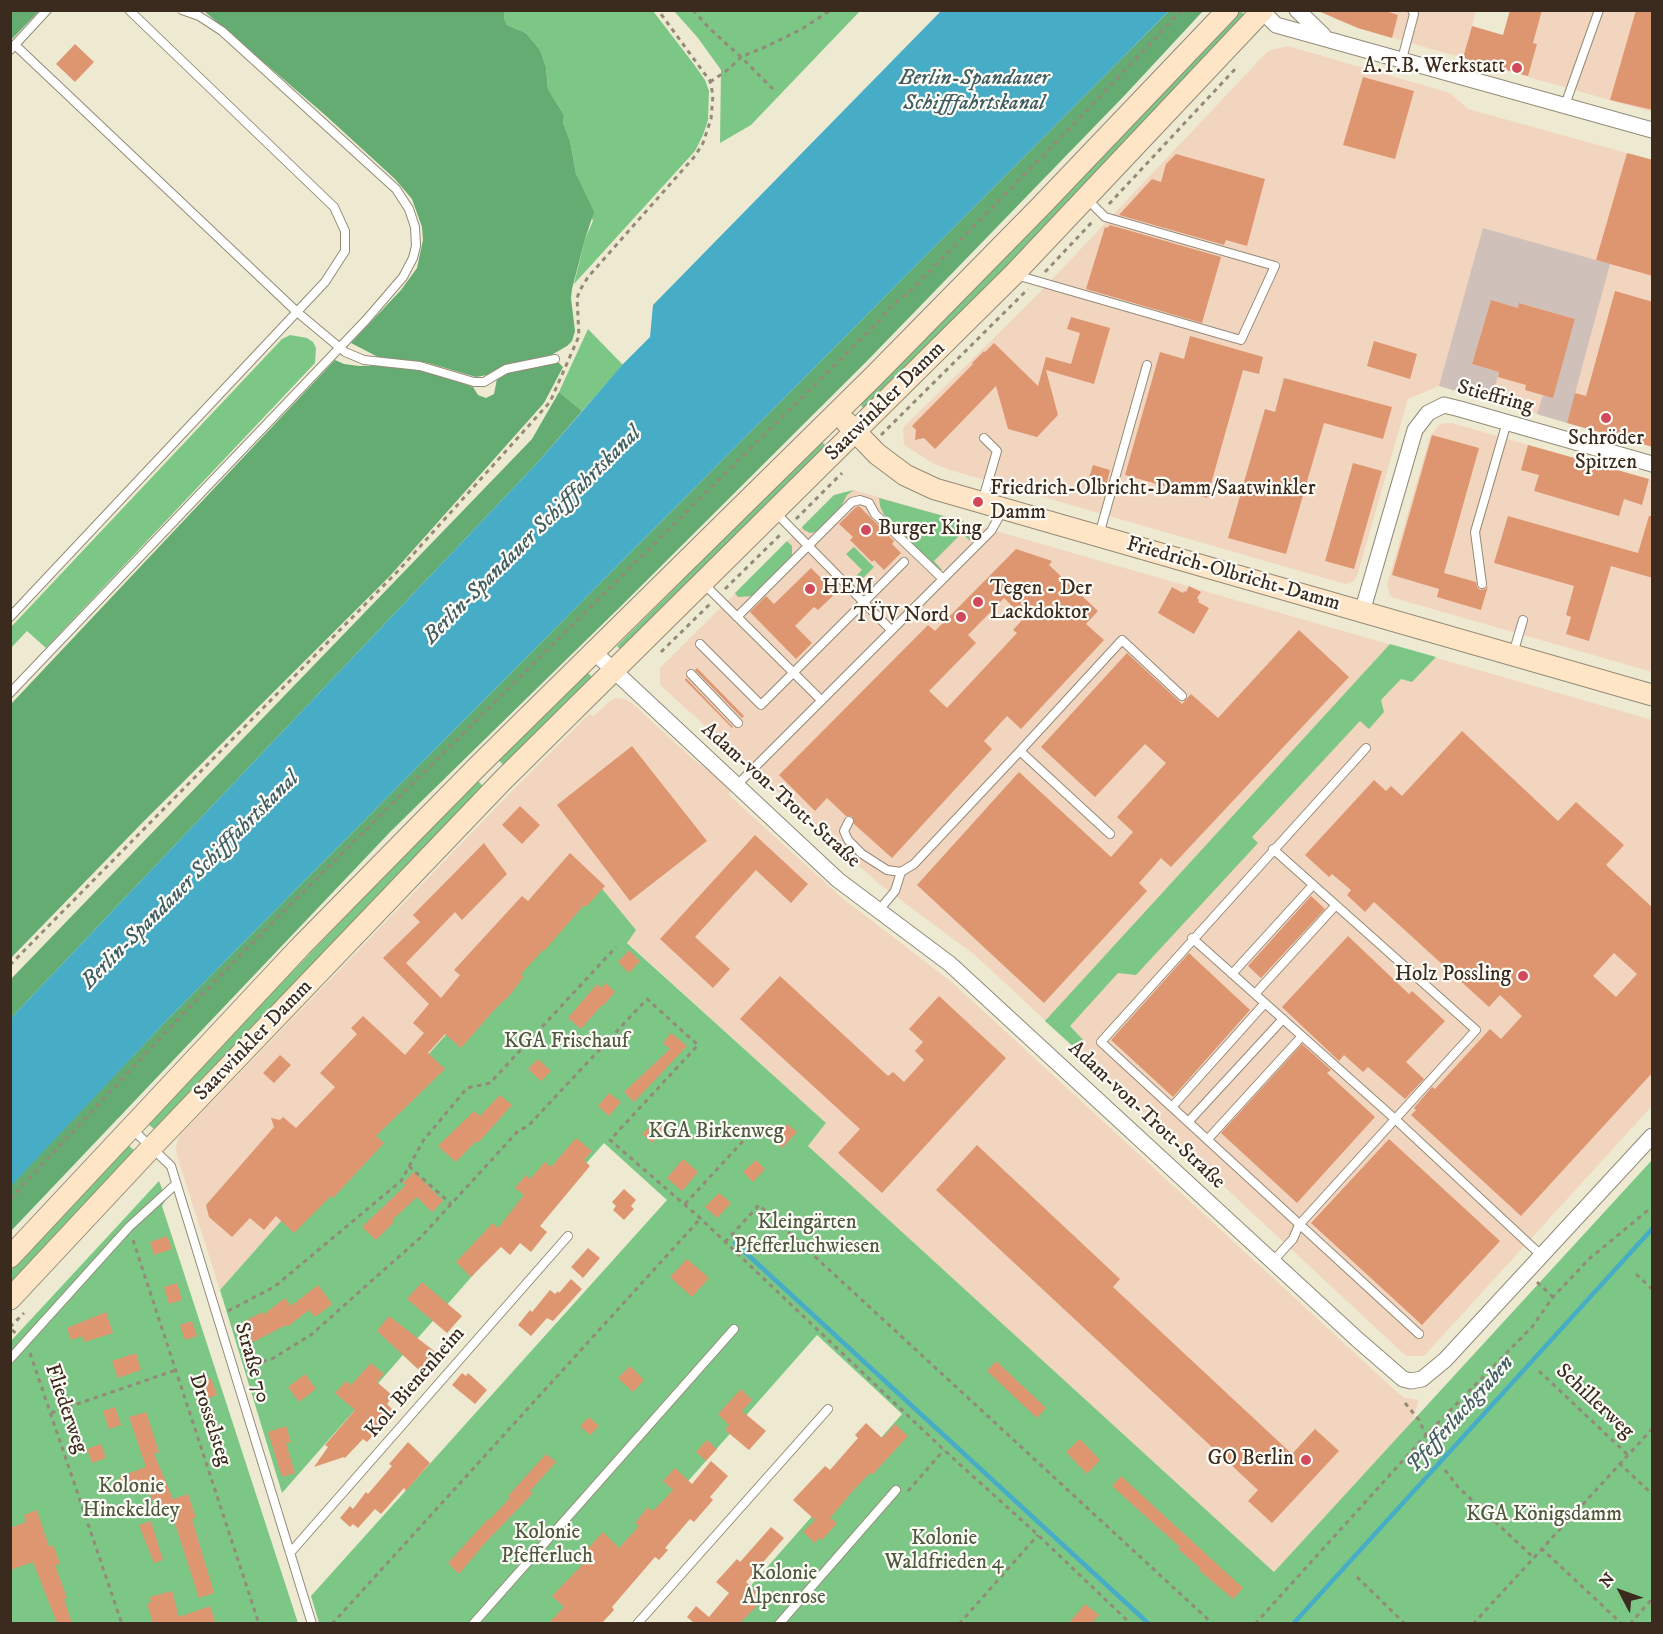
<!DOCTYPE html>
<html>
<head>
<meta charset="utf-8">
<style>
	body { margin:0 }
	#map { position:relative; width:1663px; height:1634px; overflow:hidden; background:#eeead2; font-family:"IM FELL DW Pica",serif }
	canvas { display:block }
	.frame { position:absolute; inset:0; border:12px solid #3b2a1e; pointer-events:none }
	.north { position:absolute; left:1591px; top:1562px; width:60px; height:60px; -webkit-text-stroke:4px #fdfcf7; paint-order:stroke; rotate:311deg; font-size:16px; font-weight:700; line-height:24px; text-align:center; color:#3b2a1e }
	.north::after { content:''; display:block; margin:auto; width:21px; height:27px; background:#3b2a1e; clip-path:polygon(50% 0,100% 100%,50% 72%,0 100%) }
</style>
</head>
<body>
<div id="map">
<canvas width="1663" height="1634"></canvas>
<div class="frame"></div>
<div class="north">N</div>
</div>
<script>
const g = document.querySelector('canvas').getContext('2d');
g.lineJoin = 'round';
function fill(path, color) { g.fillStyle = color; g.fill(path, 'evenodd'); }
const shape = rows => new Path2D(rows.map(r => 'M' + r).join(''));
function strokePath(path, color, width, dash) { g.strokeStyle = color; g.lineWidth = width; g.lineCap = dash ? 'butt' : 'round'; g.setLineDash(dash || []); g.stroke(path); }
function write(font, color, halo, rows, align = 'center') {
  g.font = font + ' "IM FELL DW Pica",serif'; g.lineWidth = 4.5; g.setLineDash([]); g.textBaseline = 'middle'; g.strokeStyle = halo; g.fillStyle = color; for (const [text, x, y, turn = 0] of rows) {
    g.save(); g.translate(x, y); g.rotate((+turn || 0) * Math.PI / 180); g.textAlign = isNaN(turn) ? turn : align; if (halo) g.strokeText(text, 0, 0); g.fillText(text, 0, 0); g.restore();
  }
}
fill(shape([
	[1322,11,1476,11,1463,58,1358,28,1335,19],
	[1524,11,1652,11,1652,112,1507,71],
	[1288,46,1450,93,1468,109,1652,160,1652,447,1439,386,1408,399,1357,576,1354,581,1345,584,953,471,934,464,904,445,903,428,1042,290,1268,51],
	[1445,423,1452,423,1652,480,1652,672,1394,598,1390,595,1387,585,1430,436,1439,425],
	[854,490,1652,720,1652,1106,1424,1356,1406,1356,976,956,878,883,660,685,660,668,834,495],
	[616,698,625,699,633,704,694,760,715,775,731,790,729,795,841,897,953,983,1398,1393,1405,1398,1419,1400,1412,1422,1274,1572,808,1146,826,1123,627,942,589,873,220,1290,177,1156,176,1146,180,1135,513,790,589,714,594,716,611,700]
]), '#f2d5be');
fill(shape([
	[1483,228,1610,264,1567,423,1537,414,1543,395,1553,397,1575,319,1520,303,1518,308,1491,300,1472,364,1499,372,1491,401,1439,386]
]), '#cfc1ba');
fill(shape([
	[505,11,653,11,693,63,705,80,709,91,708,120,703,135,695,151,574,284,585,239,593,221,576,174,570,141,563,123,564,115,548,89,546,67,540,50,526,33,507,25,504,18],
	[674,11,860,11,751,125,720,143,721,70,698,38],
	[1235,11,1240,11,1247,16,1144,127,867,412,858,402],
	[588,329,623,365,582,411,559,392],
	[290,335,307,338,313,342,316,348,315,363,46,648,27,631,11,648,11,627,282,339],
	[820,440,828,448,622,651,617,646,682,581,690,568],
	[854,490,847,495,839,510,816,532,810,533,804,530,802,527,834,495],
	[879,498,983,527,970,541,962,533,934,561,942,570,939,570,930,563,886,519,880,506],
	[787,541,792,546,792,554,790,560,754,596,738,597,735,593],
	[854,547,874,567,862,579,868,586,863,586,854,578,862,570,846,554],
	[1390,644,1436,657,1412,682,1401,679,1381,700,1384,712,1369,729,1360,721,1252,837,1258,843,1136,975,1118,973,1070,1026,1084,1041,1077,1050,1045,1021],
	[586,671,594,679,505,766,498,760],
	[477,780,485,788,155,1130,147,1123],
	[589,873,636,930,627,943,826,1123,808,1146,1274,1572,1652,1160,1652,1623,718,1623,902,1414,817,1335,563,1623,319,1623,311,1596,667,1200,604,1143,575,1176,566,1169,282,1493,220,1290],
	[127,1144,135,1151,11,1286,10,1271],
	[159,1181,166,1199,162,1206,298,1623,11,1623,10,1342]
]), '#7cc785');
fill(shape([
	[11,10,39,11,11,40,10,11],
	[204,11,505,11,504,18,507,25,526,33,540,50,546,67,548,89,564,115,563,123,570,141,576,174,594,212,585,239,572,289,571,298,575,331,572,341,567,346,548,357,531,362,504,365,487,375,476,377,428,363,378,357,351,343,401,290,417,268,423,240,422,227,412,199,395,179,324,114],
	[1169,11,1203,11,1124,96,866,362,618,609,391,831,11,1231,10,1186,40,1154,167,1020,317,868],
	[335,360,344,364,359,366,379,366,410,369,435,374,473,387,478,395,486,398,494,394,497,379,504,374,558,362,563,367,544,403,389,577,144,821,11,958,11,704],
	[559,392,582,411,539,461,11,1018,11,979,532,439]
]), '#65ac72');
fill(shape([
	[941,11,1169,11,317,868,167,1020,11,1186,11,1018,539,461,624,363,650,337,653,305]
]), '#47adc6');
strokePath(shape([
	[735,1243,1149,1624],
	[1293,1624,1652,1229]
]), '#47adc6', 4.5);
fill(shape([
	[1316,10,1383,10,1398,15,1392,38,1358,28],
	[1510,10,1542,10,1533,43,1537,44,1528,76,1463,58,1472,26,1503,35],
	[1636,10,1653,10,1653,110,1610,100],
	[75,44,94,62,75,82,56,64],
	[1363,77,1414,91,1395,159,1343,145],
	[1627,153,1653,160,1653,276,1596,260],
	[1176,154,1265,179,1247,246,1226,240,1224,245,1119,215,1152,179,1161,182,1166,164],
	[1110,225,1221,257,1202,323,1086,289,1105,227,1107,228],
	[1615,291,1653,302,1653,447,1567,423,1575,393,1586,396],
	[1491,300,1518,308,1519,303,1575,319,1553,398,1525,390,1526,385,1498,377,1499,372,1472,364],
	[1071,317,1110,328,1094,384,1046,370,1058,415,1037,437,1008,429,996,386,935,449,924,438,915,440,916,430,912,426,973,364,972,363,984,351,985,352,994,343,1038,386,1046,357,1071,364,1080,333,1067,329],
	[1190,336,1263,357,1259,374,1243,370,1207,498,1125,475,1160,352,1184,359],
	[1374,341,1417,354,1410,379,1367,366],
	[1284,378,1392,407,1383,439,1324,423,1286,554,1228,538,1265,409,1275,412],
	[1432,435,1479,448,1444,573,1476,582,1477,587,1480,590,1485,589,1488,586,1481,610,1437,597,1439,589,1392,575],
	[1528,445,1649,479,1642,505,1624,499,1619,516,1534,491,1539,475,1521,470],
	[1353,463,1382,471,1354,569,1325,561],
	[1093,465,1110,470,1106,486,1088,481],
	[859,506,894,541,892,544,901,553,884,570,874,560,872,562,850,540,853,537,839,524,856,507],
	[1508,516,1638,553,1649,516,1653,516,1653,578,1611,566,1589,641,1566,634,1571,617,1566,615,1574,586,1494,563],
	[1016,549,1052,561,1049,565,1098,611,1086,624,1104,640,1021,729,1007,716,984,741,992,749,892,858,854,824,852,816,846,816,827,798,815,811,779,775,928,625,935,631],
	[1004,598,1024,618,1013,630,1017,633,947,708,929,691,976,643,968,635],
	[811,568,836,593,818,610,814,607,795,626,812,643,796,659,750,612,766,596,774,604],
	[1189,586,1201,592,1197,598,1199,600,1198,602,1209,608,1194,634,1158,613,1172,587,1183,593,1184,591,1186,592],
	[1299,630,1349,677,1171,867,1161,858,1139,883,1147,891,1044,1003,917,885,1019,772,1111,857,1133,832,1117,817,1166,763,1145,744,1095,797,1041,747,1127,653,1182,704,1191,694,1218,718],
	[697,668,744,716,742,718,695,670],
	[686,678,733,727,732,728,685,680],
	[1462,731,1558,821,1576,802,1624,845,1606,865,1653,908,1653,1072,1521,1216,1411,1115,1416,1110,1414,1108,1432,1087,1435,1089,1490,1029,1501,1039,1522,1016,1500,995,1489,1007,1374,902,1365,912,1347,895,1351,890,1332,874,1329,877,1305,855,1374,780,1386,791,1391,786,1402,796],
	[1614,953,1637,974,1616,997,1593,976],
	[632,746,707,841,630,901,557,805],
	[520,806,540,825,522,844,502,825],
	[755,835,808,884,791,903,756,870,695,937,730,969,713,988,660,939],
	[484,843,507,874,462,920,455,912,406,963,441,998,460,975,454,970,522,896,528,901,570,853,605,886,586,907,584,905,544,951,543,950,521,974,524,976,510,995,495,1009,461,1048,445,1034,428,1053,445,1069,376,1136,384,1143,333,1198,331,1196,294,1233,276,1216,264,1230,250,1218,232,1237,209,1217,206,1205,274,1127,271,1118,280,1120,283,1117,296,1128,335,1087,320,1073,357,1034,351,1028,363,1016,405,1055,424,1033,413,1023,429,1004,383,958,420,922,413,915],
	[1311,896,1325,909,1261,978,1248,966],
	[1348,936,1409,994,1412,991,1445,1021,1406,1062,1424,1079,1405,1099,1368,1067,1363,1072,1344,1055,1339,1061,1282,1007],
	[629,950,640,961,629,973,618,962],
	[1189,953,1250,1010,1173,1097,1111,1040],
	[780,976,888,1076,893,1072,904,1082,924,1060,915,1051,923,1042,909,1029,939,996,1006,1058,882,1193,838,1153,860,1129,740,1019],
	[606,983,615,992,603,1006,602,1005,581,1029,568,1018,597,984,601,988],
	[671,1033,687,1046,634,1102,624,1092,670,1049,663,1043],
	[1302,1044,1331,1070,1327,1073,1375,1117,1297,1203,1221,1133],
	[280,1055,291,1065,274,1083,263,1073],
	[538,1059,551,1071,541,1081,528,1069],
	[609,1093,621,1102,609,1116,598,1106],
	[500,1095,512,1105,478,1143,476,1141,456,1162,438,1146,474,1111,480,1116],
	[655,1121,665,1130,652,1143,642,1134],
	[787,1124,797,1132,782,1148,773,1139],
	[576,1138,592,1151,584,1160,590,1166,540,1226,547,1232,531,1252,520,1243,510,1255,501,1247,471,1277,456,1262,493,1223,498,1228,524,1195,515,1188,526,1175,530,1179,545,1162,551,1167],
	[1389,1139,1500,1241,1422,1325,1311,1223],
	[977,1145,1120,1279,1113,1287,1292,1454,1315,1429,1339,1451,1272,1523,1248,1501,1258,1490,936,1190],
	[683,1159,698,1172,682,1191,667,1178],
	[756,1160,765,1169,753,1182,743,1172],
	[414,1172,443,1201,432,1212,417,1197,392,1220,394,1222,376,1240,362,1227,406,1185,403,1183],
	[624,1189,636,1200,631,1206,634,1209,624,1220,613,1210,616,1206,612,1202],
	[719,1193,731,1203,717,1218,705,1207],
	[167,1236,172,1249,154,1255,150,1242],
	[588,1248,600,1258,583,1278,571,1267],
	[687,1259,709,1278,692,1297,670,1277],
	[571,1279,582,1289,553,1321,547,1318,531,1336,518,1325,530,1310,532,1312,550,1290,555,1294,558,1291,559,1293],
	[422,1282,462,1316,447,1333,407,1299],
	[177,1283,182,1300,169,1304,164,1287],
	[318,1285,332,1304,315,1317,309,1310,287,1327,286,1325,253,1342,243,1322,262,1312,263,1315,285,1298,291,1306],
	[106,1312,113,1333,84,1342,82,1336,71,1340,67,1328],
	[389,1316,438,1354,421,1372,377,1331],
	[192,1321,197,1336,185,1340,180,1325],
	[136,1353,141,1370,118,1378,112,1361],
	[996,1361,1046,1408,1037,1418,987,1371],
	[371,1363,384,1374,377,1382,393,1396,387,1404,395,1412,367,1442,363,1439,345,1458,344,1457,314,1467,328,1447,325,1445,355,1410,335,1393,346,1381,351,1385],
	[630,1366,644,1380,633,1392,618,1378],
	[462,1373,466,1376,468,1373,487,1390,475,1404,452,1385],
	[305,1374,316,1389,299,1402,288,1387],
	[211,1378,217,1395,205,1399,199,1382],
	[741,1389,752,1400,742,1411,766,1431,749,1450,725,1430,729,1425,718,1414],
	[115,1407,121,1425,109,1429,103,1411],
	[146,1412,159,1452,154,1454,173,1499,188,1494,196,1518,192,1519,214,1593,199,1598,169,1505,156,1509,146,1484,125,1492,119,1477,146,1467,129,1417],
	[589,1417,599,1426,590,1435,580,1426],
	[866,1423,882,1438,895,1424,908,1436,872,1475,870,1473,852,1492,830,1518,837,1523,822,1540,819,1538,815,1543,803,1532,815,1520,793,1500,825,1466,830,1470,858,1438,855,1435],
	[286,1426,291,1442,286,1443,295,1473,282,1477,268,1432],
	[1080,1439,1100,1460,1087,1474,1066,1452],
	[707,1440,717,1449,706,1461,696,1452],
	[408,1442,430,1463,406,1491,404,1488,381,1514,375,1509,358,1528,353,1524,350,1527,340,1518,350,1506,353,1509,366,1492,368,1494,392,1466,389,1464],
	[101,1444,106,1458,92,1463,87,1449],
	[546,1454,556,1462,530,1491,533,1493,485,1543,459,1574,448,1563,488,1519,489,1520,510,1498,508,1496],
	[711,1461,728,1476,710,1497,713,1500,694,1522,690,1519,665,1548,668,1550,659,1560,655,1557,612,1607,614,1610,602,1623,549,1623,564,1607,552,1596,586,1561,581,1556,603,1532,619,1548,639,1526,635,1523,643,1513,648,1507,653,1511,673,1490,663,1481,675,1468,692,1484],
	[1121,1476,1243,1588,1233,1599,1199,1570,1200,1568,1178,1549,1180,1547,1112,1486],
	[37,1510,49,1547,53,1545,60,1564,55,1565,67,1598,64,1599,72,1623,57,1623,33,1562,10,1570,10,1528,26,1522,24,1515],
	[151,1521,163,1560,154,1563,139,1525],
	[771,1527,784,1538,746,1582,760,1595,759,1597,762,1601,740,1623,694,1623,687,1617,696,1606,709,1617,729,1593,716,1582,737,1559,740,1562],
	[172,1591,179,1617,210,1606,215,1621,207,1623,153,1623,147,1604,151,1602,150,1597],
	[1085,1604,1099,1615,1092,1623,1069,1623]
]), '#de9671');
const lane = shape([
	[15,45,297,312,345,352,364,360,420,366,474,382,484,382,506,369,555,359],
	[10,50,47,10],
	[1402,59,1414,14,1412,10],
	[1565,105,1599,10],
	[1016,275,1241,340,1275,266,1105,217,1087,199],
	[982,502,997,451,984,438],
	[776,513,891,630],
	[1099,535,1147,365],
	[703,583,821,700],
	[1482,584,1475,532,1507,422],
	[10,617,325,282,345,251,345,231,334,207,129,10],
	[737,617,852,502,860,500,869,503,875,514,943,579],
	[700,644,761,705,904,562],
	[1513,654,1523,620],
	[691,674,738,723],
	[10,693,366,320,403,277,413,258,416,246,415,227,409,209,396,189,222,31,199,16,182,10],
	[1366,748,1101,1042,1419,1334],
	[1020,751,1122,640,1182,696],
	[736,786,991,531,1003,510],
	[849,821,844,831,848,840,862,854,887,870,901,872,914,864,1020,751,1110,834],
	[879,910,895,891,901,872],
	[1192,938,1395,1119,1542,1256],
	[1232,974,1313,885],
	[1255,994,1336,905],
	[1172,1107,1265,1003],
	[1189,1121,1283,1019],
	[132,1129,171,1166,312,1624],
	[1208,1139,1302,1036],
	[1273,1261,1293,1239,1299,1225,1476,1030,1273,849],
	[10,1359,129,1227,176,1184],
	[290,1553,568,1236],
	[473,1624,734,1329],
	[637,1624,828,1409],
	[779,1624,896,1490]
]);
const street = shape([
	[1261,10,1276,25,1652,130],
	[1297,10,1323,35],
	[1362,612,1415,430,1428,413,1444,405,1460,409,1652,464],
	[594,652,838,880,950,964,1358,1340,1403,1379,1411,1381,1422,1379,1445,1360,1652,1136]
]);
const secondary = shape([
	[846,422,877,454,905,475,935,489,1652,695],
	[10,1257,301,946,479,765,874,376,1041,206,1228,10],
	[10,1299,152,1147,503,780,1014,274,1263,10]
]);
strokePath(lane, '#948a78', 10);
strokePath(street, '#948a78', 17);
strokePath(secondary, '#948a78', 23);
strokePath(shape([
	[693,10,709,28,741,57,765,47,800,30,831,10],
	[710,82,729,69,741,57,773,89],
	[1109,204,1237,67],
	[1045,272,1094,220],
	[881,435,1028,289],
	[796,519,842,473],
	[725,589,781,534],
	[661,652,710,604],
	[10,965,398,571,550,402,579,336,577,298,580,290,588,277,695,156,703,143,711,119,713,95,710,81,658,10],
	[409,1166,451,1204],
	[10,1199,180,1017,274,921,881,319,888,309,910,291,1074,124,1182,10],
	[685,1204,755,1128],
	[133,1240,259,1624],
	[725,1242,759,1205,1213,1624],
	[1636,1274,1652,1289],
	[1537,1282,1553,1297],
	[228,1311,274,1287,401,1181,423,1141,467,1088,490,1083,616,947],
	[10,1327,24,1313],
	[12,1330,18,1335],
	[30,1353,122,1624],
	[245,1366,272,1359,312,1334,421,1237,518,1131,528,1126,647,999,698,1045,610,1140,700,1218,944,1450,1038,1535,1131,1624],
	[1539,1371,1628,1455],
	[1405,1403,1419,1420,1426,1435],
	[51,1413,176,1370],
	[1619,1463,1652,1494],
	[1445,1470,1458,1487,1533,1557],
	[908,1491,944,1450],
	[1541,1548,1622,1624],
	[1357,1577,1405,1624],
	[332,1624,700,1219],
	[959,1624,1038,1535],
	[1255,1624,1426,1435,1532,1327,1553,1297,1589,1259,1652,1207],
	[1473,1624,1652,1429],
	[1630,1624,1652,1599]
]), '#948a78', 3, [4.5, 4.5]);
strokePath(lane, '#fff', 8);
strokePath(street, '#fff', 15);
strokePath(secondary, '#fde5c5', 21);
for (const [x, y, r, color] of [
	[1517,68,6,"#d1495b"],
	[1606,418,6,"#d1495b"],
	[978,502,6,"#d1495b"],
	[866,530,6,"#d1495b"],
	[810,589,6,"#d1495b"],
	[978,602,6,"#d1495b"],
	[961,617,6,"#d1495b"],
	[1523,976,6,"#d1495b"],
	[1306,1460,6,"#d1495b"]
]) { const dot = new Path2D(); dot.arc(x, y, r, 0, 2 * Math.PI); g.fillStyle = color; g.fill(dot); strokePath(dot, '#fdfcf7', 2); }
write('21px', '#3b2a1e', '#fdfcf7', [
	["A.T.B. Werkstatt",1505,68],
	["Schröder",1606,440,"center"],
	["Spitzen",1606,464,"center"],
	["Friedrich-Olbricht-Damm/Saatwinkler",990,490,"left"],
	["Damm",990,514,"left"],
	["Burger King",878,530,"left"],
	["HEM",822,589,"left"],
	["Tegen - Der",990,590,"left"],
	["Lackdoktor",990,614,"left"],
	["TÜV Nord",949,617],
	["Holz Possling",1511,976],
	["GO Berlin",1294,1460]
], 'right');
write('21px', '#3b2a1e', '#fdfcf7', [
	["Stieffring",1495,398,15],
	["Saatwinkler Damm",886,402,-45],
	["Friedrich-Olbricht-Damm",1233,575,16],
	["Adam-von-Trott-Straße",780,796,42],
	["Saatwinkler Damm",254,1041,-46],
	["Adam-von-Trott-Straße",1146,1116,43],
	["Straße 70",251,1363,74],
	["Kol. Bienenheim",416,1383,-49],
	["Schillerweg",1594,1402,43],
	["Fliederweg",65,1409,71],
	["Drosselsteg",209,1420,72]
]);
write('21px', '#4e593d', '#fdfcf7', [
	["KGA Frischauf",566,1043],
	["KGA Birkenweg",716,1133],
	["Kleingärten",807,1224],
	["Pfefferluchwiesen",807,1248],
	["Kolonie",131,1488],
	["Hinckeldey",131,1512],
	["KGA Königsdamm",1544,1516],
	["Kolonie",547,1534],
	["Pfefferluch",547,1558],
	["Kolonie",944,1540],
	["Waldfrieden 4",944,1564],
	["Kolonie",784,1575],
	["Alpenrose",784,1599]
]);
write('italic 22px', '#405e61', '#fdfcf7', [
	["Berlin-Spandauer",974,79],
	["Schifffahrtskanal",974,104],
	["Berlin-Spandauer Schifffahrtskanal",533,536,-45],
	["Berlin-Spandauer Schifffahrtskanal",191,881,-45],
	["Pfefferluchgraben",1461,1415,-48]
]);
</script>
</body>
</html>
